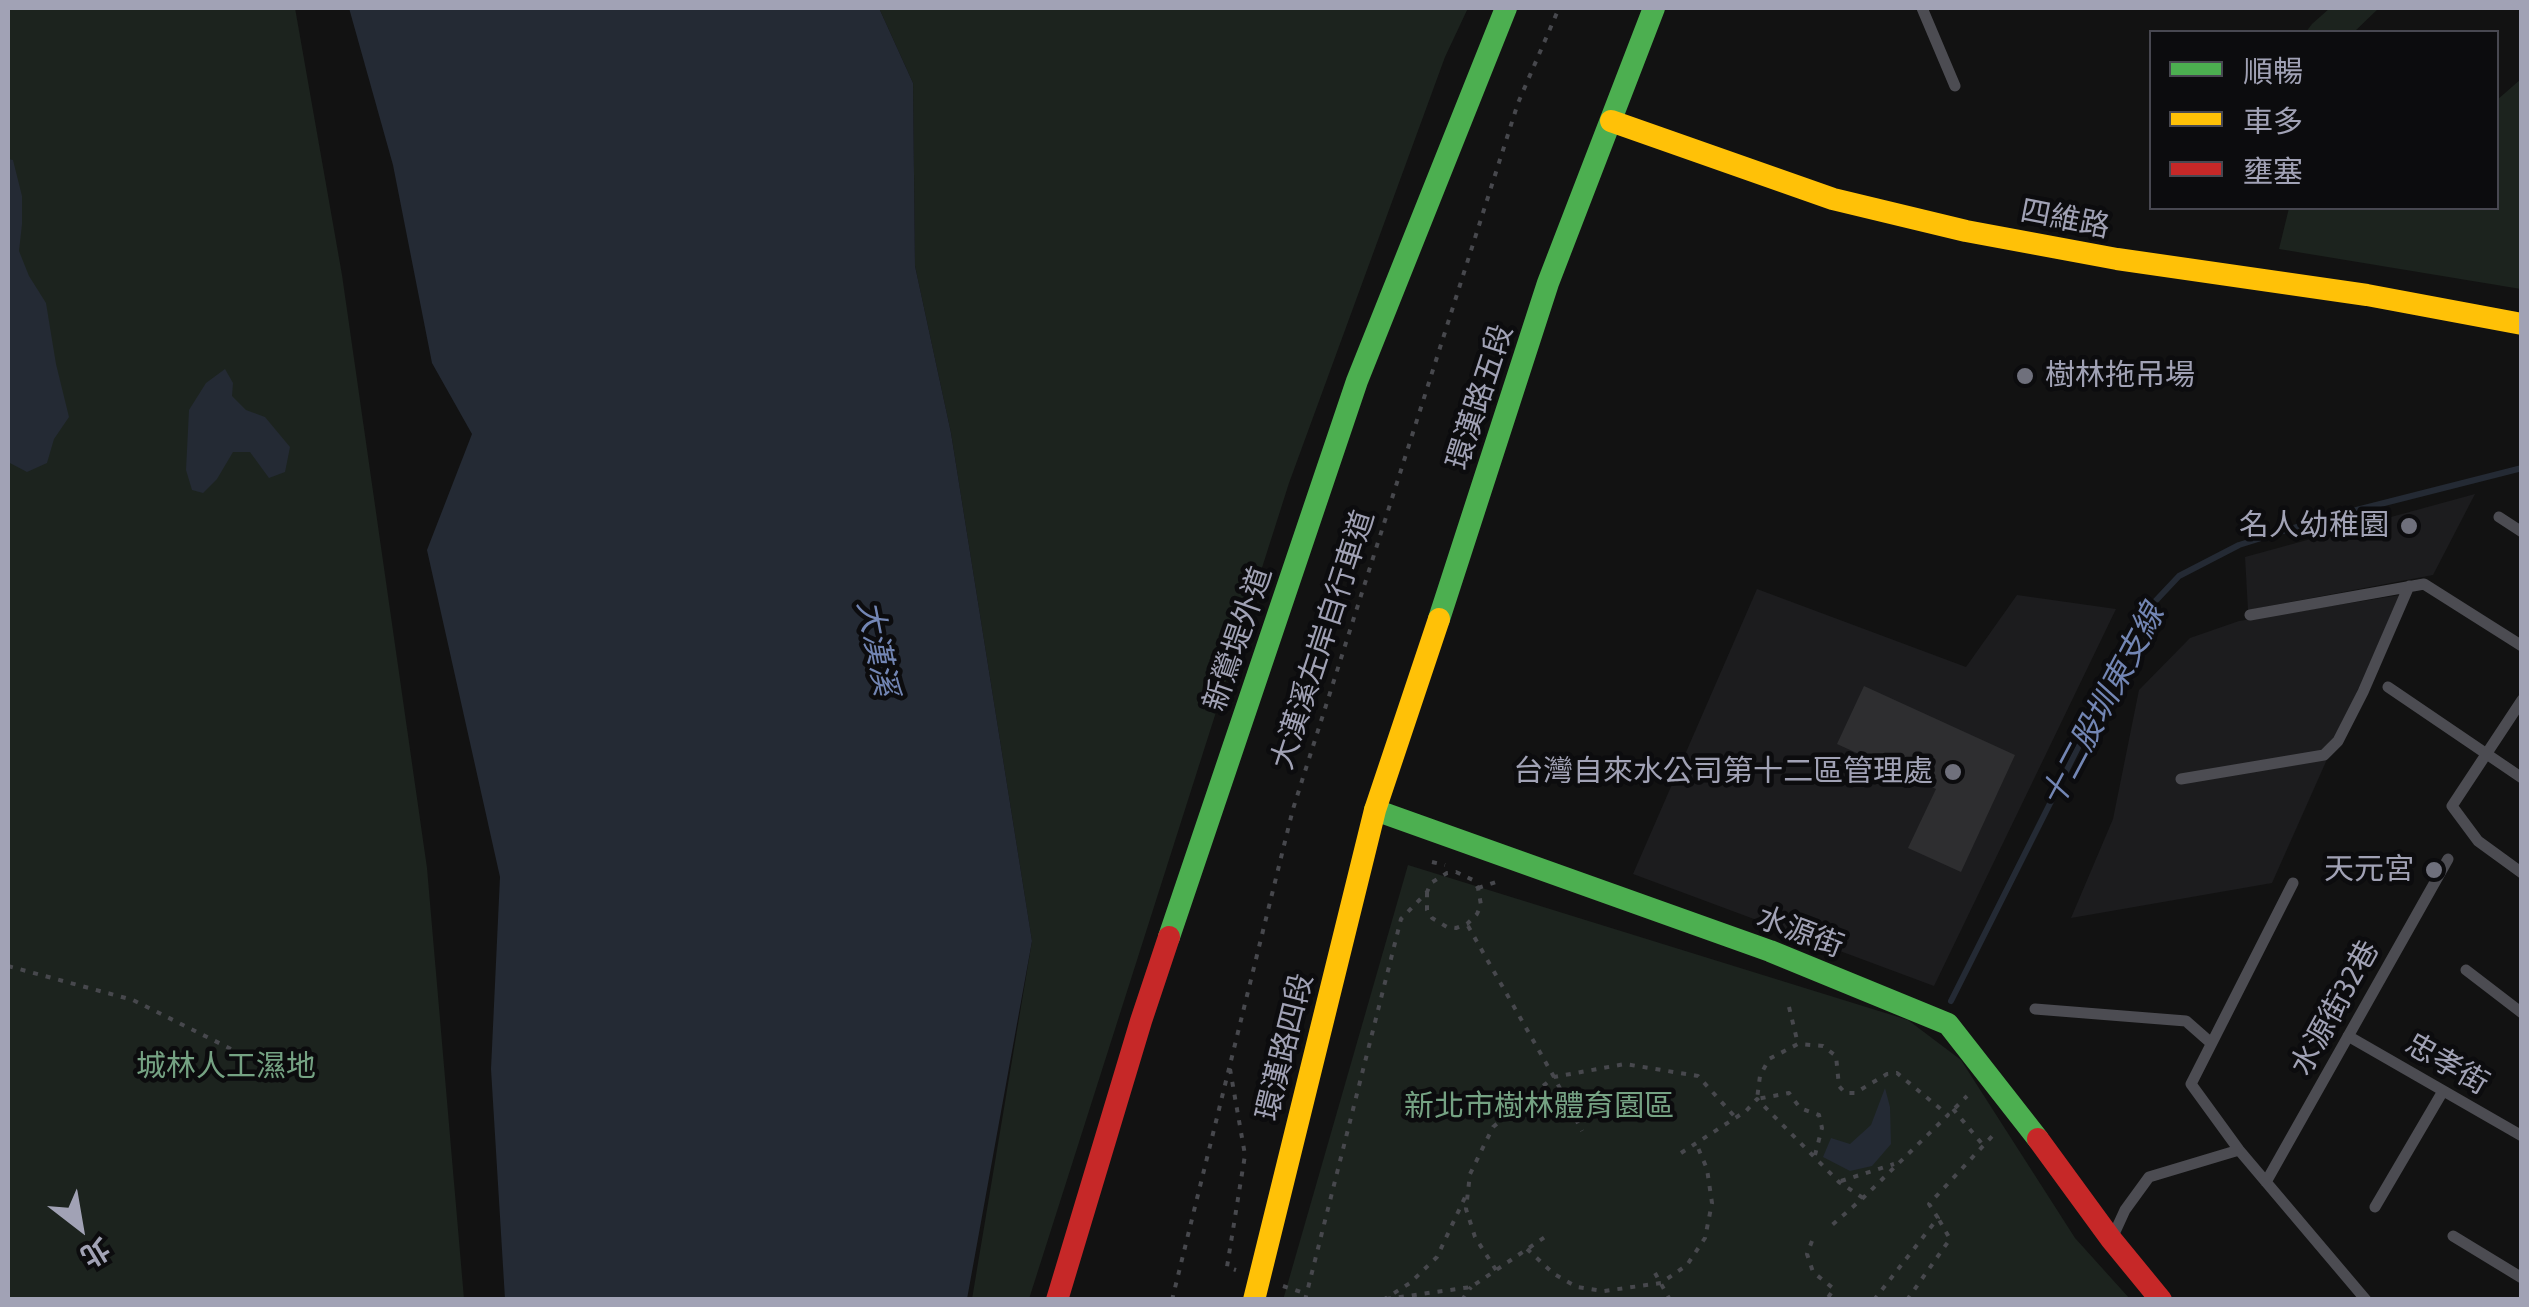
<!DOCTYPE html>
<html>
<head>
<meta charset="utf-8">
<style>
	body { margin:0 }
	#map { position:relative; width:2529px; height:1307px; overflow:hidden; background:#121212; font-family:"Asap Condensed","Noto Sans TC",sans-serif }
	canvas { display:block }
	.frame { position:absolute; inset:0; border:10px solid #a1a2b5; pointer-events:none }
	.legend { position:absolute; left:2149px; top:30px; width:350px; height:180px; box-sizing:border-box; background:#0c0c0e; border:2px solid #484851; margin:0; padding:12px 18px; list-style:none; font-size:30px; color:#a1a2b5 }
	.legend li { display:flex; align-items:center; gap:20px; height:50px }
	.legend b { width:50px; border:2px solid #484851 }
	.north { position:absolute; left:30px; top:1177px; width:100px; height:100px; -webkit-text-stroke:8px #0c0c0e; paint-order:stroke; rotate:149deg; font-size:28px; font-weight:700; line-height:40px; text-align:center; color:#a1a2b5 }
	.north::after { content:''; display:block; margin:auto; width:35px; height:45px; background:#a1a2b5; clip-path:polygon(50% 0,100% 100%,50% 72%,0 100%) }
</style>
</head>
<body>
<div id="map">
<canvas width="2529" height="1307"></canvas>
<div class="frame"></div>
<ul class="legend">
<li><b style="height:12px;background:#4caf50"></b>順暢</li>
<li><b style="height:12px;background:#ffc107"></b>車多</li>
<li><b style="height:12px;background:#c62828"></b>壅塞</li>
</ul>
<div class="north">北</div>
</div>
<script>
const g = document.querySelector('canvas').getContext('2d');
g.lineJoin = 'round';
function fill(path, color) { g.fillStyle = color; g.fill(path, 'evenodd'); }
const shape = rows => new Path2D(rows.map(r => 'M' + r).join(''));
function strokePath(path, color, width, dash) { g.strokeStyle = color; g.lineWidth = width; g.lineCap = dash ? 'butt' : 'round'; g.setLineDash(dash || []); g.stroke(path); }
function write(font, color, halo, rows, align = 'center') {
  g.font = font + ' "Asap Condensed","Noto Sans TC",sans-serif'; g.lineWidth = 9; g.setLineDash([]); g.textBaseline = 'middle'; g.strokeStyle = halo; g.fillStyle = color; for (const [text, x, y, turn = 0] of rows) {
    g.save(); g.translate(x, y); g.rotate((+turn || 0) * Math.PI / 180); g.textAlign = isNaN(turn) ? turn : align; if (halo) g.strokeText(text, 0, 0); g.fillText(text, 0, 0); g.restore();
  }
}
fill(shape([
	[2475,494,2433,575,2248,610,2245,557],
	[1757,589,1966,667,2017,595,2116,609,1934,986,1633,874],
	[2400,595,2272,883,2071,918,2113,819,2139,690,2190,638,2239,621]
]), '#1c1c1e');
fill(shape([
	[8,8,295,8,342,275,427,868,464,1299,8,1300],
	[879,8,1468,8,1445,57,1289,483,1029,1299,972,1299,1032,941,951,433,915,266,913,83],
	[2330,8,2379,8,2354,32,2306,32,2312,24],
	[2521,79,2521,289,2279,249,2289,208,2496,208,2497,100],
	[1408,865,1908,1020,1961,1060,2075,1238,2130,1299,1283,1300]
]), '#1c231e');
fill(shape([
	[349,8,879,8,913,83,915,266,951,433,1032,941,967,1299,505,1299,491,1069,500,877,427,550,472,434,432,363,393,165],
	[8,159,13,160,22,196,22,224,19,251,29,276,46,303,56,364,69,417,54,439,47,463,27,472,8,462],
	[225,369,233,383,232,396,246,410,265,417,290,447,285,472,269,478,250,452,233,452,217,479,203,493,192,490,186,470,189,410,206,383],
	[1885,1088,1890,1107,1891,1144,1872,1166,1850,1171,1823,1157,1831,1138,1850,1144,1871,1125]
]), '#242a34');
strokePath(shape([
	[1951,1001,2147,610,2179,576,2239,545,2325,518,2522,468]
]), '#242a34', 6);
fill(shape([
	[1864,686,2015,755,1961,872,1908,848,1936,789,1837,744]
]), '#2e2e30');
strokePath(shape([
	[1432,862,1445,865],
	[1478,888,1496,882],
	[1468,926,1554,1077,1582,1131],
	[8,966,133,1000,247,1057],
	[1789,1007,1798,1044],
	[1230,1069,1245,1155,1227,1267,1236,1270],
	[1955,1108,1967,1096],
	[1953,1109,1983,1145],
	[1681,1153,1746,1111,1757,1099,1839,1182,1863,1198],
	[1815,1155,1822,1128,1819,1115,1800,1108,1789,1093,1757,1099,1760,1076,1769,1059,1798,1044,1823,1046,1836,1056,1839,1086,1845,1093,1855,1093,1887,1074,1897,1073,1948,1115,1863,1198,1832,1225],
	[1841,1181,1894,1164],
	[1812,1241,1807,1254,1813,1272,1834,1289,1827,1299,1829,1300],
	[1527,1249,1554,1274,1577,1287,1604,1291,1661,1283,1687,1265,1705,1238,1712,1203,1707,1169,1696,1143],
	[1496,1270,1475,1237,1466,1209,1470,1174,1493,1127,1554,1077,1625,1064,1698,1076,1736,1118],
	[1655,1273,1670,1300],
	[1283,1286,1307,1294],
	[1386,1299,1471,1287,1545,1237],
	[1172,1300,1293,809,1518,103,1559,8],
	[1305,1300,1401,919,1427,892,1431,883,1447,873,1456,872,1473,880,1478,888,1481,905,1477,914,1467,924,1456,928,1447,927,1432,918,1427,910,1427,892],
	[1383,1300,1410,1283,1437,1257,1467,1193],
	[1462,1300,1471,1287],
	[1874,1300,1938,1218,1929,1204,1997,1131],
	[1907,1300,1950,1239,1938,1218]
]), '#47484d', 4, [5, 8]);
strokePath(shape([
	[1922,8,1955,86],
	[2499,517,2522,532],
	[2250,615,2424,584,2522,646],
	[2388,687,2522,778],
	[2522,700,2452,806,2478,841,2522,873],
	[2181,779,2324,755,2338,741,2363,692,2409,586],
	[2293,883,2191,1084,2239,1150,2366,1300],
	[2466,970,2522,1013],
	[2035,1009,2186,1021,2211,1043],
	[2348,1036,2522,1136],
	[2266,1182,2448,859],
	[2375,1207,2443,1091],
	[2114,1234,2125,1210,2149,1177,2239,1150],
	[2453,1236,2522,1278]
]), '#4c4c52', 11);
strokePath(shape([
	[1439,619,1548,283,1654,8],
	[1375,810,1770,951,1948,1024,2038,1139],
	[1169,937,1357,381,1506,8]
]), '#4caf50', 22);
strokePath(shape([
	[1611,121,1833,199,1966,231,2117,259,2367,295,2522,324],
	[1254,1300,1375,810,1439,619]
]), '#ffc107', 22);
strokePath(shape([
	[2038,1139,2111,1239,2161,1300],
	[1057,1300,1141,1021,1169,937]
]), '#c62828', 22);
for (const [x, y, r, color] of [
	[2025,376,10,"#6f707c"],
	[2409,526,10,"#6f707c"],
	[1953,772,10,"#6f707c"],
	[2434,870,10,"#6f707c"]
]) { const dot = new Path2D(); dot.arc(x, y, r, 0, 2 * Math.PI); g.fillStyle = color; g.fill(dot); strokePath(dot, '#0c0c0e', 4); }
write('30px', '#a1a2b5', '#0c0c0e', [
	["四維路",2065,219,11],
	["環漢路五段",1480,397,-72],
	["新鶯堤外道",1238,639,-71],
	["大漢溪左岸自行車道",1323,640,-72],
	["水源街",1800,932,21],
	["水源街32巷",2335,1008,-61],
	["環漢路四段",1285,1047,-76],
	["忠孝街",2447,1064,30]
]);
write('30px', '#a1a2b5', '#0c0c0e', [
	["樹林拖吊場",2045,376,"left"],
	["名人幼稚園",2389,526],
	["台灣自來水公司第十二區管理處",1933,772],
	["天元宮",2414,870]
], 'right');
write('30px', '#75a283', '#0c0c0e', [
	["城林人工濕地",226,1067],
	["新北市樹林體育園區",1539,1107]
]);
write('italic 32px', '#7386b4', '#0c0c0e', [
	["大漢溪",877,648,79],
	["十二股圳東支線",2103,706,-62]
]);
</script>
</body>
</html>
